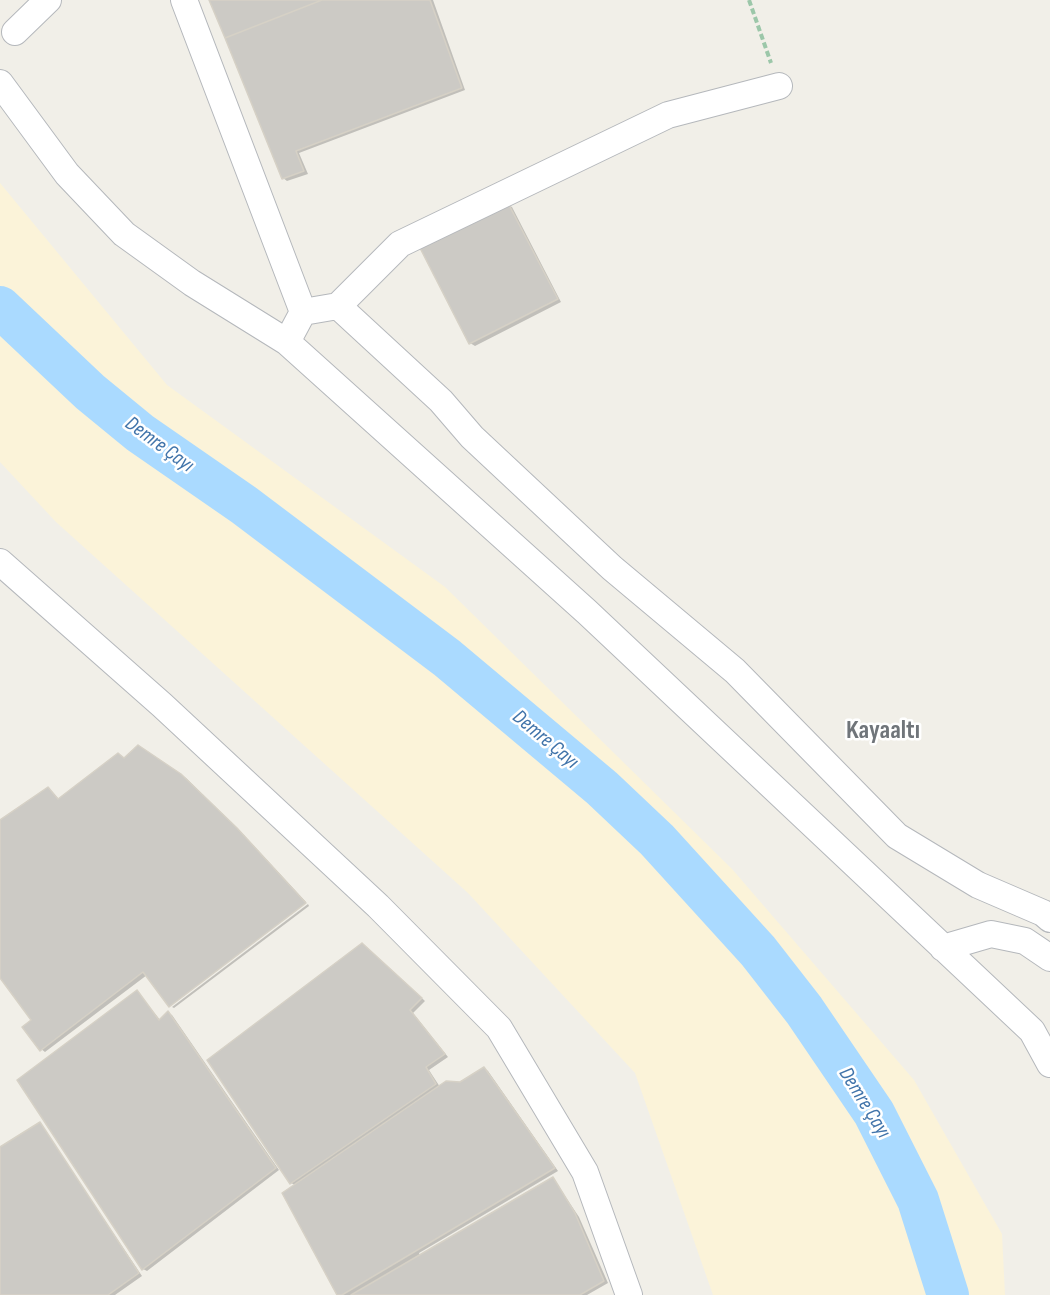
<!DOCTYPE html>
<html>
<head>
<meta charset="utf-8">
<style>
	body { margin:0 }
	canvas { display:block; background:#f1efe8 }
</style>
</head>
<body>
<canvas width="1050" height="1295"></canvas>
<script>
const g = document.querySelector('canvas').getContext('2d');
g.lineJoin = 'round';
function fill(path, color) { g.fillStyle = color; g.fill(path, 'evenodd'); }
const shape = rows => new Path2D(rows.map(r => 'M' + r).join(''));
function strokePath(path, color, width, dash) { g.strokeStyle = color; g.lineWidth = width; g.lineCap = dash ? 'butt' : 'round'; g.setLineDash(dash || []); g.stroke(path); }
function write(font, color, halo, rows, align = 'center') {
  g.font = font + ' "Sofia Sans Condensed",sans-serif'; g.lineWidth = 5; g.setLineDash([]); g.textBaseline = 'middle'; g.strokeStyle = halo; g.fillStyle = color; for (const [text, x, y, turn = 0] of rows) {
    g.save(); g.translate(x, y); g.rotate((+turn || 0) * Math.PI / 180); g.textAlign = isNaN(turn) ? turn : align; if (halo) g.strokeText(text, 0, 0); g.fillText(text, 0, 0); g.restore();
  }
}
fill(shape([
	[0,183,167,385,445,587,732,869,914,1080,1002,1234,1005,1295,713,1295,635,1073,468,893,56,522,0,462]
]), '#fbf3d9');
fill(shape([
	[211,0,433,0,465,90,299,153,308,174,287,181,283,178],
	[508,205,512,207,561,302,475,346,470,343,422,248],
	[142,749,186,778,241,832,306,902,169,1005,147,975,45,1052,41,1049,33,1021,0,975,0,822,48,789,59,799],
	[308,904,309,906,174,1008,172,1007],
	[366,947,425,1001,413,1013,448,1057,429,1070,440,1087,460,1083,484,1068,488,1071,558,1171,419,1253,420,1256,553,1178,579,1217,608,1283,587,1295,339,1295,295,1185,291,1183],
	[137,992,161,1021,168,1013,172,1015,279,1170,147,1271,143,1269],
	[40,1124,142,1276,115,1295,0,1295,0,1149]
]), '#0003');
strokePath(shape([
	[0,307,90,392,140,433,244,505,447,658,602,788,657,840,758,951,804,1010,874,1113,918,1200,948,1295]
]), '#aadaff', 42);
const building = shape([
	[209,0,322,0,225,38,209,0],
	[322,0,430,0,462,88,296,151,304,171,282,179,225,38,322,0],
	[508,203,558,299,469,344,420,248,508,203],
	[138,745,181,774,237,828,306,903,169,1007,143,972,40,1051,22,1027,31,1020,0,978,0,820,48,787,58,799,118,753,124,758,138,745],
	[362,943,422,998,410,1010,445,1054,426,1067,436,1084,290,1184,207,1060,362,943],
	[137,990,159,1020,168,1011,276,1168,142,1270,17,1080,137,990],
	[484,1067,555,1168,342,1295,337,1295,282,1193,446,1081,460,1082,484,1067],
	[40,1122,139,1273,108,1295,0,1295,0,1147,40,1122],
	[553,1177,575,1213,604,1281,580,1295,351,1295,553,1177]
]);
fill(building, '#cccac5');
strokePath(building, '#d6d1c6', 1.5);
const minor = shape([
	[184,0,303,312],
	[15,32,48,0],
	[0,83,67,174,124,234,192,283,287,342,587,612,1032,1031,1050,1064],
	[338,306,400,244,668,115,779,86],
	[287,342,303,312,338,306,441,401,472,437,612,568,735,671,897,836,978,885,1043,913,1050,919],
	[0,562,162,705,378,906,499,1028,585,1172,629,1295],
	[943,948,991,934,1025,941,1050,958]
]);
strokePath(minor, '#b5b8bc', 28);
strokePath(shape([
	[749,0,771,63]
]), '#9cc7a9', 4, [6, 3]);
strokePath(minor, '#fff', 26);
write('italic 21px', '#4174aa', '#fff', [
	["Demre Çayı",159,445,36],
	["Demre Çayı",545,740,40],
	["Demre Çayı",864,1103,58]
]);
write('bold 26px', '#70757a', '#fff', [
	["Kayaaltı",883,731]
]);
</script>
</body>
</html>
